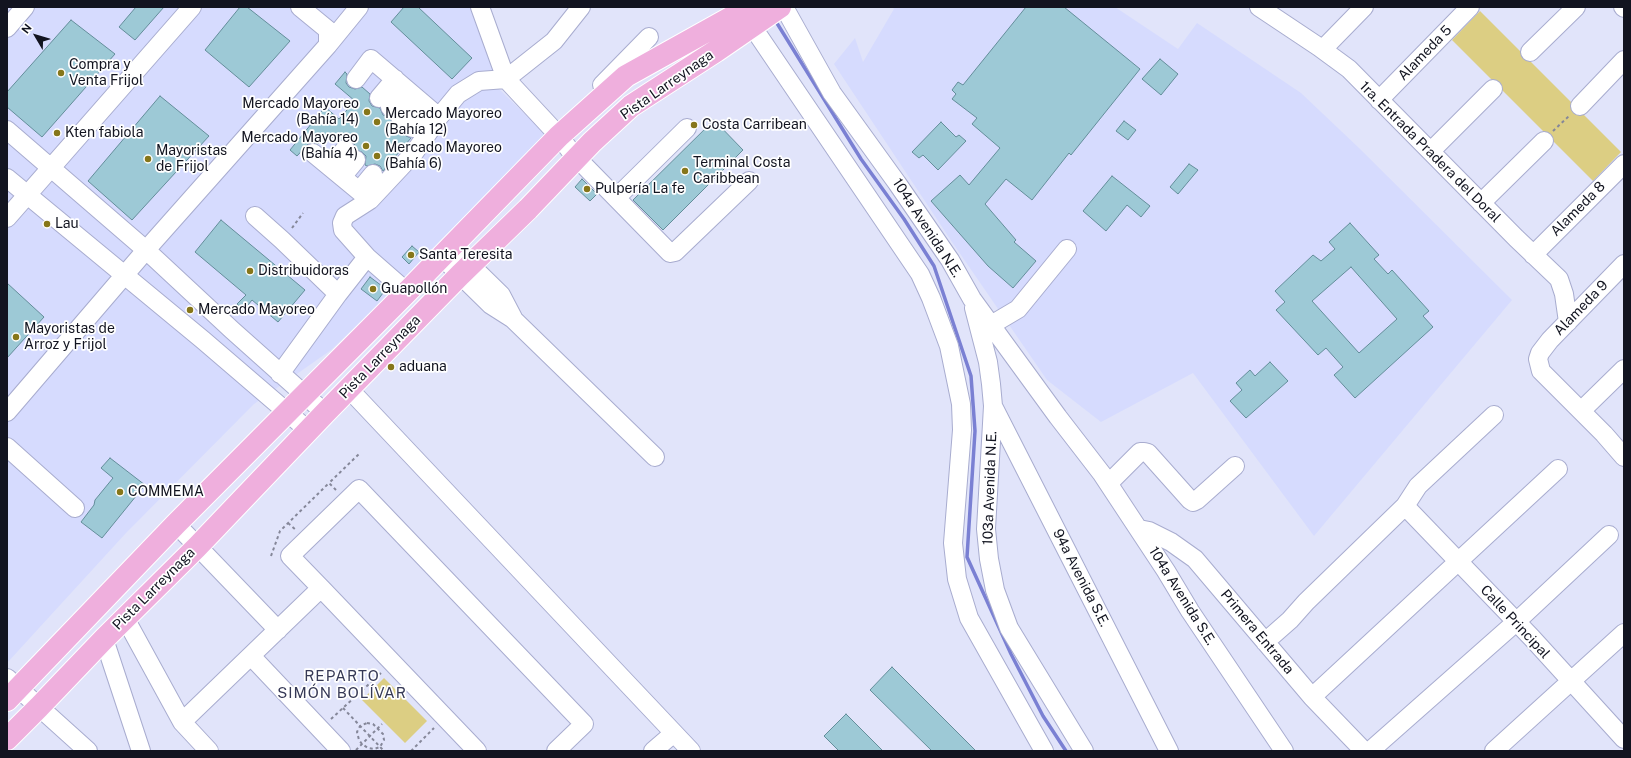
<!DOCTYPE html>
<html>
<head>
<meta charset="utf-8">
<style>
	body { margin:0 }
	#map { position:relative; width:1631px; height:758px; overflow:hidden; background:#e1e4fa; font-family:"Public Sans",sans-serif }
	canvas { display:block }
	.frame { position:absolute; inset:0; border:8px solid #121420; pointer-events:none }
	.north { position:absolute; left:16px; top:16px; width:40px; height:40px; -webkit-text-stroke:3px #fff; paint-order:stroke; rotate:308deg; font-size:11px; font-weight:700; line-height:16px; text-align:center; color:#121420 }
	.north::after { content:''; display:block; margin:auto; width:14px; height:18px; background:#121420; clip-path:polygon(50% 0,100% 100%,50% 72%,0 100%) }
</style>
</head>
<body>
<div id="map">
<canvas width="1631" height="758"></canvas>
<div class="frame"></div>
<div class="north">N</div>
</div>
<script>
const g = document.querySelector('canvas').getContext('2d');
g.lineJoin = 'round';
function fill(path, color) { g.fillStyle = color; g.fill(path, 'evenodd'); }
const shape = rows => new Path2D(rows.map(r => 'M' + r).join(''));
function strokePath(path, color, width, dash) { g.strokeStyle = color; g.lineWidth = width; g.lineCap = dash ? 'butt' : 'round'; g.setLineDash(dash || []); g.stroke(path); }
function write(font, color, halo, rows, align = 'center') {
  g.font = font + ' "Public Sans",sans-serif'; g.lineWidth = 3.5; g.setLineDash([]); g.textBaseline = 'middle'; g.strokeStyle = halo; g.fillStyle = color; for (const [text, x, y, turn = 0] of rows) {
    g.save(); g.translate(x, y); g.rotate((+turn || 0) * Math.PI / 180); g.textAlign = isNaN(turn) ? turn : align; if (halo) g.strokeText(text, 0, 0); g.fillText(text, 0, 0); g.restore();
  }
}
fill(shape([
	[7,7,476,7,498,88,545,134,416,269,331,350,254,404,126,533,7,663],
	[892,7,1115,7,1178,49,1197,23,1301,93,1359,148,1512,300,1314,536,1193,373,1101,422,1047,380,952,242,834,64,855,38,863,62,894,9]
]), '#d6dbfe');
fill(shape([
	[1480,11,1621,152,1593,181,1452,40],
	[384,678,427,721,405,743,362,700]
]), '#dcce83');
strokePath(shape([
	[775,20,861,159,904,219,934,266,971,376,975,431,967,557,1011,654,1043,716,1066,751]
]), '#7a80d3', 3.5);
const building = shape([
	[136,7,164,7,135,40,119,27,136,7],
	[240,7,247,7,290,41,249,87,205,50,240,7],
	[404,7,418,7,472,58,452,79,391,22,404,7],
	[1026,7,1064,7,1140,69,1071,155,1069,153,1032,200,1006,179,985,204,1016,240,1014,242,1036,261,1013,288,988,266,931,201,960,175,969,185,1000,148,972,124,977,118,952,99,956,94,952,90,958,82,963,85,1026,7],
	[71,20,115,54,42,137,7,107,7,92,71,20],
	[1160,59,1178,74,1161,95,1142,79,1160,59],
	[345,72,347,74,346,83,349,87,355,89,362,87,370,94,369,101,372,106,380,108,383,115,390,117,393,124,397,127,403,127,406,136,411,138,383,171,380,166,375,164,367,166,365,165,366,156,362,152,355,150,355,145,351,141,346,139,338,142,327,133,318,144,314,143,309,143,297,156,290,150,325,107,339,119,355,101,335,84,345,72],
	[160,96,209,136,132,220,88,181,160,96],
	[714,120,743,150,663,230,633,200,714,120],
	[1124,121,1136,130,1128,140,1116,131,1124,121],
	[941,122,956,137,959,135,966,141,938,170,923,155,919,158,912,152,941,122],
	[1189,164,1198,170,1178,194,1170,187,1189,164],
	[1112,176,1150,206,1141,217,1127,205,1106,231,1083,211,1112,176],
	[582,179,597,194,590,201,575,187,582,179],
	[221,220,305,290,278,322,252,300,244,310,237,304,246,295,195,252,221,220],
	[1350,223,1379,255,1374,259,1388,274,1392,270,1429,311,1423,316,1433,327,1355,398,1334,375,1343,367,1326,348,1318,355,1276,310,1285,302,1275,291,1313,255,1321,261,1335,249,1329,242,1350,223],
	[1351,267,1397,319,1359,353,1312,301,1351,267],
	[412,246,419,252,409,264,402,257,412,246],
	[370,277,386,289,377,301,361,289,370,277],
	[7,283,44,317,7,358,7,283],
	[1270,362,1288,381,1246,418,1230,401,1242,390,1236,383,1250,370,1255,376,1270,362],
	[110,458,145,485,102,538,81,522,94,505,95,500,113,478,101,468,110,458],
	[892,667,976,751,932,751,870,690,892,667],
	[846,714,883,751,839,751,824,736,846,714]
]);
fill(building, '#9dc9d6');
strokePath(building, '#648e9b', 1);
const minor = shape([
	[300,7,328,30,328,45],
	[480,7,506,79,559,136,572,153,670,253,675,252,749,181],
	[784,7,832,93,897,183,950,260,972,299,1058,417,1102,474,1166,571,1190,611,1284,751],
	[1259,7,1319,47,1349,69,1516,238,1559,279,1564,294,1568,322],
	[1623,7,1624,8],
	[752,26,920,274,931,298,949,346,961,404,962,430,953,543,957,579,969,618,1044,751],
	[7,28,25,7],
	[1323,49,1364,7],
	[1530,52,1576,7],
	[356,79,371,59,439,117],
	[602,85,649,37],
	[379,98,395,79],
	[1379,100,1470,7],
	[1580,106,1624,60],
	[390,107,406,89],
	[400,117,417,99],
	[413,128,429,109],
	[7,130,146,250,232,330,325,413],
	[1431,151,1493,89],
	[313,153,370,200],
	[330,167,345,149],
	[342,177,356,160],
	[7,178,203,340,309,431],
	[359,191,373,174],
	[616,198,687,128],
	[1481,203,1544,141],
	[255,216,282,240,338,294],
	[7,218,192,7],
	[452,247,501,295,513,318],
	[1533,255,1624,164],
	[442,257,491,305,513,319,655,457],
	[1624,264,1550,340,1540,353,1538,359,1541,371,1604,434,1624,457],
	[407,292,367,257,343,230,342,223,345,216,370,200,414,153,439,117,458,94,479,81,506,79,554,41,581,7],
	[974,308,988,362,991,384,993,406,986,529,989,559,995,590,1009,628,1084,751],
	[991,325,1018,309,1067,249],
	[280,374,338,294,367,257],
	[349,389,691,751],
	[993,406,1169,751],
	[1581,411,1624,369],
	[7,412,146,250,328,45,359,7],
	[7,447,75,508],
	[1109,483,1140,452,1144,452,1148,453,1190,500,1193,502,1197,500,1235,466],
	[1405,506,1532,638,1624,739],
	[176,524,278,630],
	[1139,529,1149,531,1171,542,1195,559,1312,697,1364,751],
	[321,588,477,751],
	[125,618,182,722,209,751],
	[104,639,141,751],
	[1265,642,1290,620,1306,602,1405,506,1418,486,1494,415],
	[251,656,341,751],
	[7,678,88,751],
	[1312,697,1558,469],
	[182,722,321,588,290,556,359,489,584,724,556,751],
	[653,751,674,733],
	[1370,751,1516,622,1609,535],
	[1494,751,1624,633]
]);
const major = shape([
	[7,700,176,524,407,292,559,136,626,76,750,7],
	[7,739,39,707,104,639,197,547,325,413,460,275,528,209,592,142,631,106,716,51,780,7]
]);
strokePath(minor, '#a8accf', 20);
strokePath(major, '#fff', 24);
strokePath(shape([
	[1553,131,1569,116],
	[292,228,303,213],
	[336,490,329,483,360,453],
	[288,523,296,530],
	[271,556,280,531,329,483],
	[343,708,384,751],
	[331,719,381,673],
	[367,723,373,724,383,734,384,740,380,747,374,749,368,748,362,744,359,740,357,732,360,726,367,723],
	[356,750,382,724],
	[411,751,434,728]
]), '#858799', 2, [3, 3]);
strokePath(minor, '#fff', 18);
strokePath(major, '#efafdd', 22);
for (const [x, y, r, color] of [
	[61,73,4,"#86761a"],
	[367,112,4,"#86761a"],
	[377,122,4,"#86761a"],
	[694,125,4,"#86761a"],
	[57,133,4,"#86761a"],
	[366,146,4,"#86761a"],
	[377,156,4,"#86761a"],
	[148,159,4,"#86761a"],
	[685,171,4,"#86761a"],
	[587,189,4,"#86761a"],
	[47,224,4,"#86761a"],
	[411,255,4,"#86761a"],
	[250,271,4,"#86761a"],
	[373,289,4,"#86761a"],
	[190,310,4,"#86761a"],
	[16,337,4,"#86761a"],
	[391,367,4,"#86761a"],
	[120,492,4,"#86761a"]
]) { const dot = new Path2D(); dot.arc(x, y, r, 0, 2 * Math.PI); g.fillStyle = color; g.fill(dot); strokePath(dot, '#fff', 1.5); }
write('14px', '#121420', '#fff', [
	["Alameda 5",1425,53,-46],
	["Pista Larreynaga",667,85,-35],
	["1ra. Entrada Pradera del Doral",1430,152,45],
	["Alameda 8",1578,209,-45],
	["104a Avenida N.E.",927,228,57],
	["Alameda 9",1581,308,-46],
	["Pista Larreynaga",380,357,-46],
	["103a Avenida N.E.",990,488,-88],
	["94a Avenida S.E.",1081,578,63],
	["Pista Larreynaga",154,589,-45],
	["104a Avenida S.E.",1182,596,58],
	["Calle Principal",1515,622,47],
	["Primera Entrada",1257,632,50]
]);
write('14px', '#121420', '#fff', [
	["Compra y",69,65],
	["Venta Frijol",69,81],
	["Mercado Mayoreo",359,104,"right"],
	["(Bahía 14)",359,120,"right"],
	["Mercado Mayoreo",385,114],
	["(Bahía 12)",385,130],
	["Costa Carribean",702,125],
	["Kten fabiola",65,133],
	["Mercado Mayoreo",358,138,"right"],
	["(Bahía 4)",358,154,"right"],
	["Mercado Mayoreo",385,148],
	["(Bahía 6)",385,164],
	["Mayoristas",156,151],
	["de Frijol",156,167],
	["Terminal Costa",693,163],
	["Caribbean",693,179],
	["Pulpería La fe",595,189],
	["Lau",55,224],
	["Santa Teresita",419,255],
	["Distribuidoras",258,271],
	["Guapollón",381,289],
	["Mercado Mayoreo",198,310],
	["Mayoristas de",24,329],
	["Arroz y Frijol",24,345],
	["aduana",399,367],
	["COMMEMA",128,492]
], 'left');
g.letterSpacing = '1px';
write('15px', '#363956', '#fff', [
	["REPARTO",342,676],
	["SIMÓN BOLÍVAR",342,693]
]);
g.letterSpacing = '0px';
</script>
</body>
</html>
